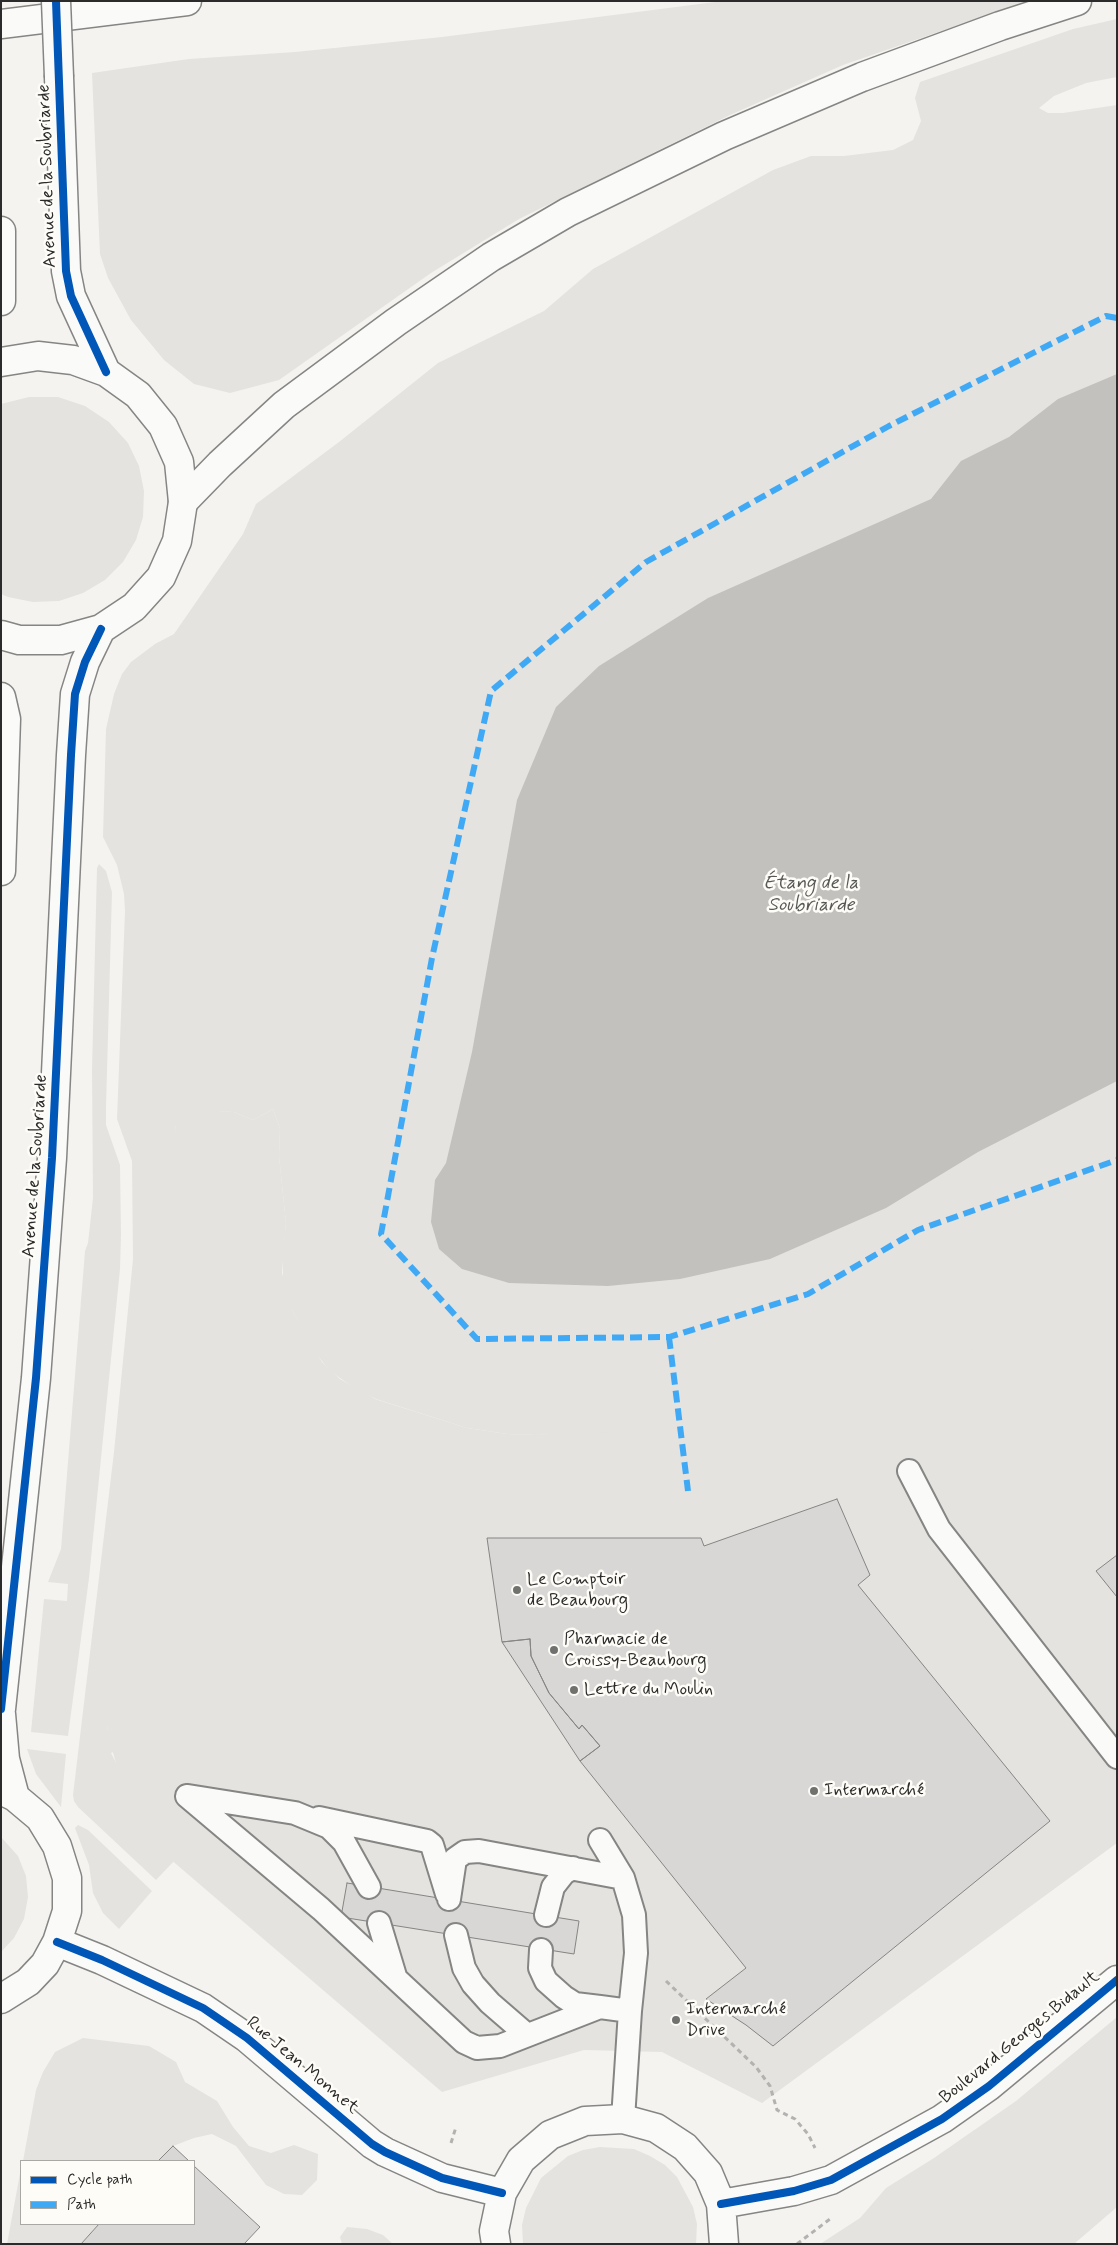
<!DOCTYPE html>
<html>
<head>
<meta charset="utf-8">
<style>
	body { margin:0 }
	#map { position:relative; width:1118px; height:2245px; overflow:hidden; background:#f4f3f0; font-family:Mynerve,sans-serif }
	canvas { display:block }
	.frame { position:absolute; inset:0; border:2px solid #2b2b2b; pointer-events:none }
	.legend { position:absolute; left:20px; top:2160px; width:175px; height:65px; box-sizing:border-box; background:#fdfcf7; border:1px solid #a9a8a5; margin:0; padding:6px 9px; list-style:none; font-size:15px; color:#2b2b2b }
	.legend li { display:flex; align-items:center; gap:10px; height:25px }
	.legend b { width:25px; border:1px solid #a9a8a5 }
</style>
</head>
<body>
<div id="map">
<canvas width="1118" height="2245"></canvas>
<div class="frame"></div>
<ul class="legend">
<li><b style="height:6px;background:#0057b8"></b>Cycle path</li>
<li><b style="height:6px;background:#3fa9f5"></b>Path</li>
</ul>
</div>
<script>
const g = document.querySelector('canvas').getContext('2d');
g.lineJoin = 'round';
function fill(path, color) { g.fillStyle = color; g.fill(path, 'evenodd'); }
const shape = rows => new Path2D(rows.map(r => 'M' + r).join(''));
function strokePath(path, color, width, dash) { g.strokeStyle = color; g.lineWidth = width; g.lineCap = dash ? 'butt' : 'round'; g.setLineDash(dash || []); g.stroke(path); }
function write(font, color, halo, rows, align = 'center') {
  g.font = font + ' Mynerve,sans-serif'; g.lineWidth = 5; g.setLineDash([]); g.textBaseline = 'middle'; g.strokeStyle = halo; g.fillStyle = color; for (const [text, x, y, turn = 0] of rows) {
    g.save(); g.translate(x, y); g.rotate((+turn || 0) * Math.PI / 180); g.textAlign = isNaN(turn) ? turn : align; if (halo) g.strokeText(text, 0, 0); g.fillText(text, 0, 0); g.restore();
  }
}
fill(shape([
	[188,1109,234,1112,253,1120,273,1109,280,1129,279,1156,286,1223,282,1273,293,1312,322,1362,340,1379,375,1399,467,1428,508,1434,536,1435,564,1433,1117,1247,1117,1843,762,2103,662,2052,584,2050,442,2092,134,1828,107,1731,176,1123]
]), '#e4e3df');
fill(shape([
	[723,1,1028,1,843,65,730,115,519,219,431,273,279,380,230,393,194,384,164,360,131,320,108,278,100,254,92,73,189,59,295,52,442,37],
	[1117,19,1117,77,1086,83,1054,96,1039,108,1048,113,1063,113,1117,105,1117,1271,1088,1301,1077,1323,1043,1335,1015,1335,993,1340,965,1353,948,1368,934,1385,913,1395,889,1396,821,1415,796,1410,689,1430,536,1435,508,1434,467,1428,376,1399,360,1392,330,1371,314,1351,293,1312,283,1286,283,1249,286,1223,279,1156,280,1129,273,1109,253,1120,234,1112,214,1111,176,1123,160,1378,173,1381,133,1583,107,1731,134,1735,134,1744,111,1753,146,1820,158,1830,157,1842,176,1859,156,1880,78,1807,74,1801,73,1795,114,1452,133,1259,132,1161,117,1119,125,911,124,894,117,865,103,837,106,729,114,694,122,674,131,662,155,644,174,634,243,534,256,504,339,442,438,363,544,311,593,269,773,170,811,156,844,156,893,150,913,140,921,121,915,98,920,82,1073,29],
	[29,397,58,397,85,406,109,422,128,443,139,466,144,491,143,517,136,540,123,562,105,580,83,593,59,601,33,602,8,597,1,594,1,404],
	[99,864,106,871,112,892,106,1107,106,1125,120,1165,121,1235,120,1269,89,1578,68,1736,31,1732,44,1599,67,1601,68,1584,48,1582,61,1549,85,1251,88,1243,93,1198,92,1070,97,868],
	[27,1749,66,1754,61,1807,36,1774],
	[78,1825,88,1830,152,1891,119,1929,103,1913,93,1893,89,1865,75,1828],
	[1,1837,18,1856,26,1876,28,1897,24,1919,14,1938,1,1952],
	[1117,2017,1117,2207,1074,2244,820,2244,860,2218,886,2188,934,2158,1016,2101],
	[83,2038,149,2046,176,2062,185,2082,217,2101,233,2127,249,2146,271,2153,294,2145,318,2154,317,2180,302,2195,284,2194,266,2185,236,2146,212,2134,194,2138,173,2146,158,2161,23,2161,36,2090,43,2072,55,2052],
	[600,2147,634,2149,650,2156,665,2165,677,2177,693,2207,697,2224,696,2244,523,2244,522,2225,526,2208,541,2178,568,2156,583,2150],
	[21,2168,21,2224,99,2224,81,2244,7,2244],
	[347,2227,367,2229,383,2235,393,2244,342,2244,340,2237]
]), '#e4e3e0');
fill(shape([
	[1117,374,1117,1081,978,1152,886,1208,770,1259,680,1279,608,1286,509,1283,462,1269,439,1249,431,1222,435,1180,446,1163,472,1052,517,800,556,707,599,666,708,598,931,499,961,461,1009,437,1058,399]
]), '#c2c1be');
const building = shape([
	[837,1499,870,1575,858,1585,1050,1821,773,2046,746,2025,706,1999,746,1968,580,1761,600,1746,582,1725,579,1729,549,1693,531,1656,530,1639,502,1642,487,1538,701,1538,704,1546,837,1499],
	[1117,1555,1117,1597,1096,1571,1117,1555],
	[530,1639,531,1656,549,1693,579,1729,582,1725,600,1746,580,1761,502,1642,530,1639],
	[347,1883,579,1921,574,1954,341,1917,347,1883],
	[173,2146,189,2161,158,2161,173,2146],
	[194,2166,260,2227,244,2244,81,2244,99,2224,194,2224,194,2166]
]);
fill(building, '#d8d7d5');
strokePath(building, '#858584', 1);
const service = shape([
	[909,1471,939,1529,1117,1757],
	[187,1796,321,1909,464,2042,477,2048,500,2046,600,2007,630,2011],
	[188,1796,295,1813,329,1827,344,1842,369,1887],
	[319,1818,427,1841,432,1845,447,1894],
	[600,1840,623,1878,634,1915,636,1953,630,2011,623,2119],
	[449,1899,455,1859,465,1852,479,1851,623,1878],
	[546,1915,553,1887,564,1873,573,1868],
	[379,1923,395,1976],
	[456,1935,464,1968,473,1984,490,2003,527,2035],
	[541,1950,540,1968,546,1981,564,1997,575,2004,600,2007]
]);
const tertiary = shape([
	[59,77,66,271,71,296,106,372],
	[1,231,1,301],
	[1,362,38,356,73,360,106,372,138,395,163,426,179,462,183,502,177,541,161,577,134,607,101,629,61,640,19,640,1,635],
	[1,697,6,719,1,871],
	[1,1709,36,1378,52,1158,71,755,75,694,85,662,101,629],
	[1,1714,5,1759,15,1797],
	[1,1790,15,1797,40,1818,57,1846,67,1878,67,1911,57,1942,45,1964,28,1982,1,1999],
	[57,1942,102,1960,203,2008,247,2038,372,2144,385,2152,442,2178,502,2193],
	[721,2204,794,2191,831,2180,942,2119,989,2086,1117,1980],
	[496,2244,494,2231,502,2193,521,2160,550,2135,585,2121,623,2119,656,2128,685,2147,708,2173,721,2204,724,2244]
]);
const motorway = shape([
	[1,24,187,1],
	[183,502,220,464,284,405,396,322,491,257,568,212,724,136,862,77,1000,26,1077,1]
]);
strokePath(service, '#858584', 26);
strokePath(tertiary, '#858584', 31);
strokePath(motorway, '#858584', 31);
strokePath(shape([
	[666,1981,756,2067,770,2086,777,2110,795,2119,808,2134,815,2148],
	[451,2143,456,2127],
	[797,2244,830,2219]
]), '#b3b2b1', 3, [5, 4]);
strokePath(service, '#fafaf8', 22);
strokePath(tertiary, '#fafaf8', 28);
strokePath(motorway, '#fafaf8', 28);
const tertiaryBridge = shape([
	[56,1,59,77]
]);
strokePath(tertiaryBridge, '#858584', 31, []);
strokePath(tertiaryBridge, '#fafaf8', 28);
strokePath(shape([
	[1117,318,1106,316,889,426,646,562,491,691,432,958,381,1234,477,1339,669,1337,808,1294,918,1230,1117,1160],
	[669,1337,688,1491]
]), '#3fa9f5', 6, [12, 6]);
strokePath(shape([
	[56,1,66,271,71,296,106,372],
	[1,1709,36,1378,52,1158,71,755,75,694,85,662,101,629],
	[57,1942,102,1960,203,2008,247,2038,372,2144,385,2152,442,2178,502,2193],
	[721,2204,794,2191,831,2180,942,2119,989,2086,1117,1980]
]), '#0057b8', 8);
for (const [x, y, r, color] of [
	[517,1590,5,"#717170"],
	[554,1650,5,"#717170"],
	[574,1690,5,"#717170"],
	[814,1791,5,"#717170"],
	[676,2020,5,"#717170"]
]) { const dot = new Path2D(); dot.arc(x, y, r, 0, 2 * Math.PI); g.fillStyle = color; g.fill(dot); strokePath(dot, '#fdfcf7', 2); }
write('18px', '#2b2b2b', '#fdfcf7', [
	["Avenue de la Soubriarde",48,176,-92],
	["Avenue de la Soubriarde",36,1166,-86],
	["Boulevard Georges Bidault",1020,2038,-39],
	["Rue Jean Monnet",302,2066,40]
]);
write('18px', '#2b2b2b', '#fdfcf7', [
	["Le Comptoir",527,1580],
	["de Beaubourg",527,1601],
	["Pharmacie de",564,1640],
	["Croissy-Beaubourg",564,1661],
	["Lettre du Moulin",584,1690],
	["Intermarché",824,1791],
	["Intermarché",686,2010],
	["Drive",686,2031]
], 'left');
write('italic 19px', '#585857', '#fdfcf7', [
	["Étang de la",811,884],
	["Soubriarde",811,906]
]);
</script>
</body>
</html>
